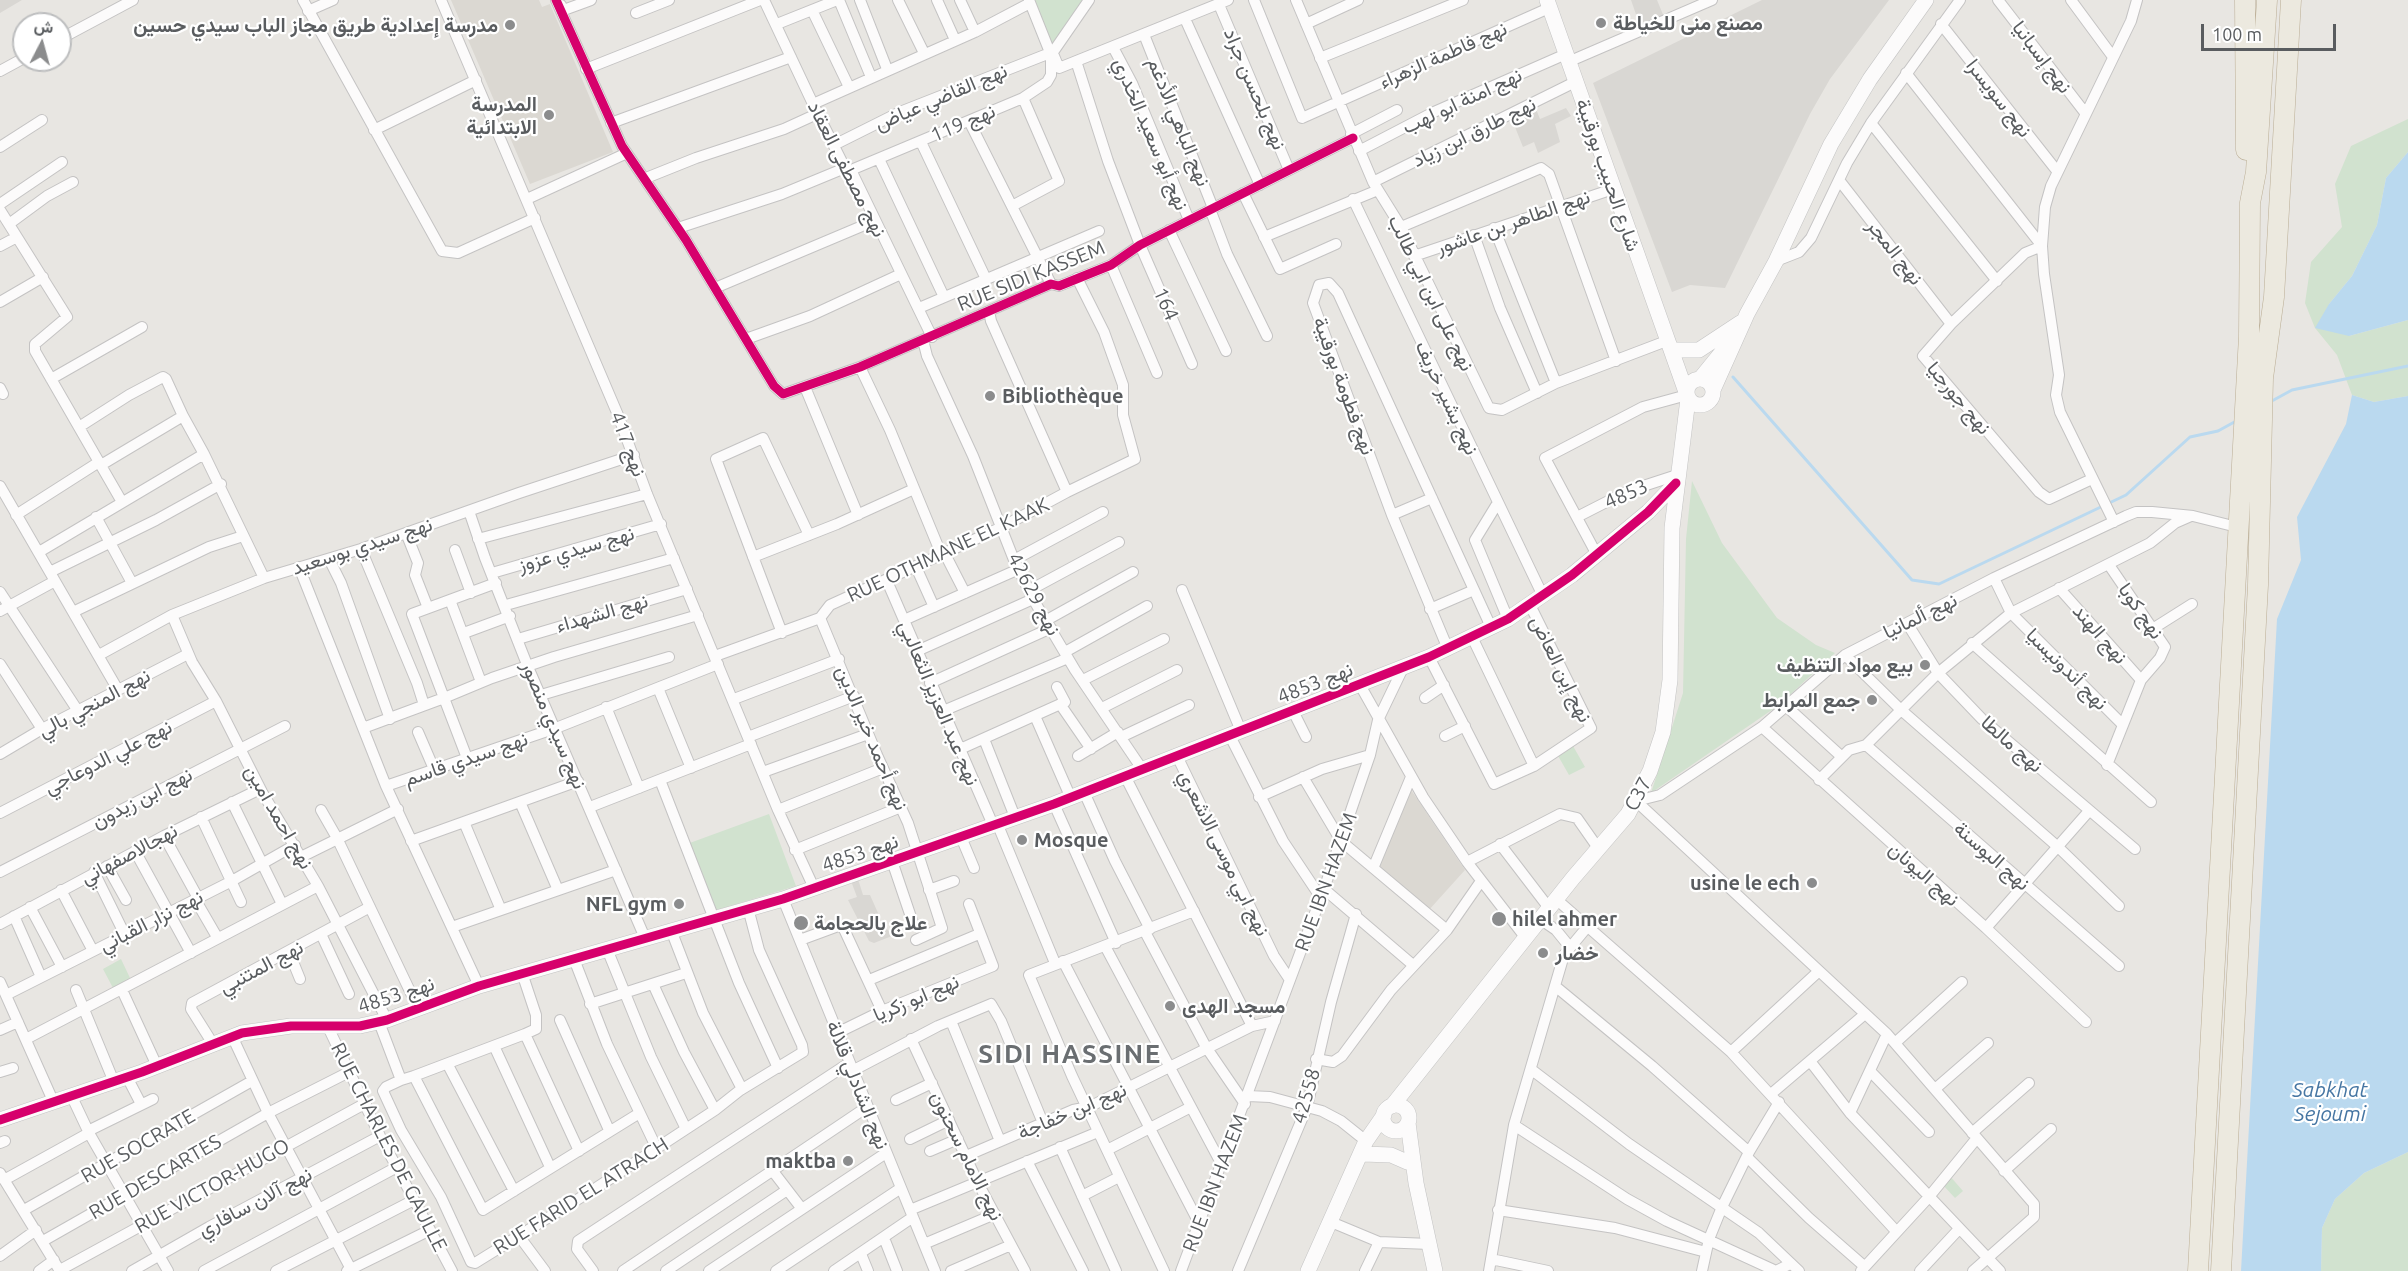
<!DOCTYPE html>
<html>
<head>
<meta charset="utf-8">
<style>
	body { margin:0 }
	#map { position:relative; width:2408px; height:1271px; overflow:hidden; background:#e8e6e2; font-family:Ubuntu,Vazirmatn,sans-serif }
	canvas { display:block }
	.north { position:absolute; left:12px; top:12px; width:60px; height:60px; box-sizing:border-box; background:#fff; border:2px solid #bdbebf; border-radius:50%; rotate:6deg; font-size:16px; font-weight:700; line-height:24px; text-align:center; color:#595c5f }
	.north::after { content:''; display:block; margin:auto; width:21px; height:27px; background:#8b8c8d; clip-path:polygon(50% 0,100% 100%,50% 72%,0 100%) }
	.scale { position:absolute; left:2201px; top:24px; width:135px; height:27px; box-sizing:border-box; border:3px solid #595c5f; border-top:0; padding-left:8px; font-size:18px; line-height:21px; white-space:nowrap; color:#595c5f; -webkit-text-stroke:4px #fff; paint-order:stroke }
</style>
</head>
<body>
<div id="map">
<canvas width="2408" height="1271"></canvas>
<div class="north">ش</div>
<div class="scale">100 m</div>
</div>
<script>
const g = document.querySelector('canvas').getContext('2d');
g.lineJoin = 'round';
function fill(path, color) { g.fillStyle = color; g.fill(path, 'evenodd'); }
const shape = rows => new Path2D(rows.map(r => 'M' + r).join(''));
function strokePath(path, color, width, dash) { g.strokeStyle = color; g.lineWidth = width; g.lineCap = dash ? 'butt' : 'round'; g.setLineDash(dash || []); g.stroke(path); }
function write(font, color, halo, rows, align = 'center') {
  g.font = font + ' Ubuntu,Vazirmatn,sans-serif'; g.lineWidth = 4.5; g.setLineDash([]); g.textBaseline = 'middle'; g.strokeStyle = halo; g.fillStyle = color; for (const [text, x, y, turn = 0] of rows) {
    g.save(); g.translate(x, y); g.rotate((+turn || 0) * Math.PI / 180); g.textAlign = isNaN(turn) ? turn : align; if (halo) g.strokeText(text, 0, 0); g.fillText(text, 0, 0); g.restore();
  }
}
fill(shape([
	[0,0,22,0,0,13],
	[1631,0,1657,0,1664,17,1640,26],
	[1762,0,1889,0,1830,79,1810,114,1725,288,1690,285,1672,292,1593,83],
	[1534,104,1540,119,1566,108,1571,116,1555,124,1560,142,1538,153,1534,142,1523,147,1511,117],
	[858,879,863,895,870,895,882,922,892,936,874,943,869,941,848,900,857,897,851,881]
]), '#d9d7d3');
fill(shape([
	[451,0,539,0,542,7,550,4,613,152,530,184],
	[1409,787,1465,870,1428,911,1375,866]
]), '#dbd8d2');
fill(shape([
	[1033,0,1084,0,1051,45],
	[2408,119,2408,152,2386,178,2377,225,2352,276,2329,304,2349,336,2408,320,2408,396,2374,402,2352,395,2337,355,2315,328,2305,303,2311,262,2342,227,2335,184,2351,146],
	[1692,481,1722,543,1777,618,1816,645,1835,653,1779,705,1651,793,1683,693,1686,539],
	[1573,746,1585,767,1569,775,1557,754],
	[769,814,796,886,713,911,687,844],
	[121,959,130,978,113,988,103,969],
	[2408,1152,2408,1271,2321,1271,2322,1228,2335,1199,2364,1173],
	[1949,1175,1963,1191,1955,1198,1942,1184]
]), '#d1e2cf');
fill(shape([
	[2408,152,2408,320,2349,336,2315,328,2329,304,2352,276,2377,225,2386,178],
	[2352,395,2374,402,2408,396,2408,1152,2364,1173,2335,1199,2322,1228,2321,1271,2241,1271,2277,619,2301,560,2297,517,2346,424]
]), '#bad9ef');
strokePath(shape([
	[1733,377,1912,580,1939,584,2126,495,2190,437,2218,431,2238,420],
	[2270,402,2292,390,2408,366]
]), '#bad9ef', 3);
const street = shape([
	[303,0,442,251,458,253,535,218],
	[441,0,618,415,647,494,778,810,814,888],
	[556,0,622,146,686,240,774,386,783,394,860,367,1051,284,1059,286,1111,265,1140,245,1353,138],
	[764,0,813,104,845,168,851,170,932,337],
	[839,0,871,77],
	[860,0,887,69],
	[898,0,924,53],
	[937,0,955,40],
	[960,0,975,32],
	[1254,0,1302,118,1549,8],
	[1296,0,1373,182,1401,227,1489,408,1502,410,1556,383,1669,340],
	[1998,0,2086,114],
	[2071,0,2113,57],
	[561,5,561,11,591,0],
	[1220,7,1289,170],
	[812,10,849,87],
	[308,11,333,0],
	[636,13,669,0],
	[1186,21,1260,185],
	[777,24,837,0],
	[1306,24,1358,0],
	[1941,24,2057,171],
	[1145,37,1213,208],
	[60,39,133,0],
	[1114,49,1132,83,1189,220],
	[1051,55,1089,0],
	[1054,56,1059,68,1228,0],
	[1320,58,1463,0],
	[1568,62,1712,0],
	[1077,64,1108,161,1140,245,1192,364],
	[586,69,760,0],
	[0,71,24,58],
	[1906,73,2042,246,2025,253,1951,324,1923,356,2039,492,2049,499,2092,479],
	[813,104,975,32,1030,3],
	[969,121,1051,284],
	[611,123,791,57],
	[1871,123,1997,281],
	[374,130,476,80],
	[1351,134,1397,110],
	[921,142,986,279],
	[834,145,900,112,1050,53],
	[0,147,42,120],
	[1359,151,1434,112,1566,54],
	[879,159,944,297],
	[851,170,1023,98,1047,82,1051,75,1051,55,1029,0],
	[646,178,696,158,784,129,819,113],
	[1839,180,1951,324],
	[1373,182,1575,82],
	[1243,193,1280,269,1336,244],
	[527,199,627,153],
	[1353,199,1543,596],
	[0,204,62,162],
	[1012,206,1059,181,1023,98],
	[1210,209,1227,254,1267,336],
	[0,210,67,317,35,344,35,351,122,502],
	[9,224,47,196,73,182],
	[1401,227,1541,168,1549,174,1616,361],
	[678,228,782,194,845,168],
	[1494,228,1556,383],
	[1169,230,1226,351],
	[1474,235,1500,308,1537,393],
	[1264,237,1378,190],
	[0,246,17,237],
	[1414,256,1613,189],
	[1776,261,1799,252,1811,238,1847,163,1871,123,1960,0],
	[1111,265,1157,373],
	[715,288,874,221],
	[0,302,43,277],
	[919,308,1099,231],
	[746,339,810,316,901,274],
	[923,340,927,356,973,456,1014,560,1033,599,1075,670,1142,769],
	[860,367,890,430,942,556],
	[51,379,142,327],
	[805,387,858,515],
	[0,388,3,394],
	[183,416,204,454],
	[79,427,129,395,163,377,166,379,183,416,101,465],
	[0,486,118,690],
	[1067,492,1135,459,1123,415,1123,385,1104,332,1077,278],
	[1497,504,1475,540,1508,619],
	[469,511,485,558,528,667,645,938],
	[16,515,99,462],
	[1392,515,1432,498],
	[96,517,132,583],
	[1577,517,1628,491,1677,475],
	[2114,522,2060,412,2056,395,2059,375,2044,274,2042,246,2045,207,2051,186,2131,21,2137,0],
	[406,533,418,563,415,575,428,608],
	[478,539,647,494],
	[361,549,417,683,424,705],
	[455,550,471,593],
	[39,552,204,454,264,578],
	[945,554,965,593],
	[1597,555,1545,458,1643,407,1687,395],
	[753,557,837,524,914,489],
	[329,559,341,583,390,719],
	[1014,560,1103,512],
	[299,567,386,786],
	[916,567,934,607],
	[50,572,156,520,221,484],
	[492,573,661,524],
	[1994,578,2011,613,2123,725],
	[887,581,993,825],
	[496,583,412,614,444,698,492,678,554,657,698,615],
	[2059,588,2141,680],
	[1030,590,1119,542],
	[1182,590,1241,731],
	[0,592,78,711],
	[450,600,481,682],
	[506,605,674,558],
	[1430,609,1474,590],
	[0,611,55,581],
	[73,612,209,547,243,536],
	[172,615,192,662,216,701,262,792,318,886,387,1020],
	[820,618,877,755,908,823,942,928,916,940],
	[904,620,1019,569],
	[1045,621,1133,572],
	[1907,623,1938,673,1982,719,2135,849],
	[2154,628,2192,604],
	[464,633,510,616],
	[782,633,716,459,763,438,809,535],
	[1472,637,1534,766],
	[518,639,687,589],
	[1972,643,2151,802],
	[1448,649,1392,515,1313,303,1319,285,1329,283,1338,293,1491,627],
	[917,651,1033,599],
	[1065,652,1147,606],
	[99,655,172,615,264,578,361,549,519,493,634,455],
	[1845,655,1900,709,2058,847,2119,906],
	[715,656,820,618,830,605,1002,527,1067,492,991,321,989,311],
	[1429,657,1494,784,1534,766,1591,728,1530,605],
	[0,664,42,729],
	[1083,680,1164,639],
	[930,683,1051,628],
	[1360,685,1423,797,1467,862,1525,937],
	[658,688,691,768],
	[541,695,669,657],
	[1425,698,1444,685],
	[734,699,839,659],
	[1060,704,1091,749],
	[1786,706,1842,757],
	[606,707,639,788],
	[1102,708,1177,670],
	[943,711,1068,658],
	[1293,711,1306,737],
	[1035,716,1070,796],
	[1762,727,1986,928,2086,1022],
	[363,728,444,698,467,758],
	[418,732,434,769],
	[1230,736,1283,841,1321,898],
	[1445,736,1465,726],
	[748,737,854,696],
	[1121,737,1189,705],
	[984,739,1015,817],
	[1866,745,2119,966],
	[958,750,1065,702,1057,687],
	[0,754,42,729,188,654],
	[1078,756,1118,732],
	[1177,756,1274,956,1290,980],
	[2107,765,2141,680,2160,658,2165,647,2109,565],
	[763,772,868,734],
	[1125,776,1252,1026],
	[1303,777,1341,841,1447,930],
	[660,780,739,983,778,1068],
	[1819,780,1849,750,1866,745,1938,673,2011,613,2150,543,2175,523,2191,516],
	[1084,792,1115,861,1150,929],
	[1259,797,1322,769,1370,755],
	[1636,801,1660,795,1762,727,1845,655,1994,578,2126,516,2136,512,2152,512,2193,516,2237,527],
	[1636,801,1887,1034,2034,1204,2034,1217,1973,1271],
	[232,802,282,904],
	[520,802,558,890],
	[1054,804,1116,943],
	[590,807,751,744],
	[321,810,337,838,418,1008],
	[778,810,883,768],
	[0,813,216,701],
	[201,817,241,902],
	[464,822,501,910],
	[997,823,1055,963],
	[164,836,198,898],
	[961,837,974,868],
	[411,841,578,781],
	[1500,844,1549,908],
	[795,850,901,807],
	[135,851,191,953],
	[301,857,398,809],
	[892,861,913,923],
	[1467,862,1560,814,1577,818,1598,848],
	[107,866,126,900],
	[1374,866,1411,777],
	[0,872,285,726],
	[94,872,125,935],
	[1324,889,1413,965],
	[61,890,93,951],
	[929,890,954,881],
	[195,899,217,937],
	[783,899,935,1271],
	[1556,899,1731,1052,1896,1231],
	[30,907,62,967],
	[14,916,41,977],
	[1540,919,1556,930,1569,946],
	[0,924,164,836,260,789],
	[452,927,616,870],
	[1986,928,2089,811],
	[671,930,703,1013,742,1089],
	[1144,930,1206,1047,1245,1104],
	[321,934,349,994],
	[800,940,838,926,843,927,882,1011],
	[1105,946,1222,1165],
	[607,949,651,1057,686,1129],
	[289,952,300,979],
	[574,959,607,1044,657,1149],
	[1063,961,1199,1223],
	[522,973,536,1015,536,1029,525,1034,579,1151],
	[869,980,979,934],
	[0,982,54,1103],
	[653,984,684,1052,715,1110],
	[479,986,386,786,556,728,718,664],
	[1555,986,1652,1066,1749,1152],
	[76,990,114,1082],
	[122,990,157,1066],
	[6,995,230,882,295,845],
	[590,1004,686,973],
	[560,1020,609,1130],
	[951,1021,1000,1141],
	[379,1022,401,1080,386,1087,383,1091,401,1130,441,1197,471,1262,475,1263,596,1188,715,1110,739,1091,803,1052,802,1045,759,950,748,908],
	[328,1027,380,1136,452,1271],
	[0,1030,18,1022],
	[837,1033,882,1011,993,966,969,904],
	[232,1036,268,1113,352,1271],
	[26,1039,318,886],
	[911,1039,978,1183,1025,1271],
	[1895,1043,1962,982],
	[213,1044,191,1009,192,1003,370,907],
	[495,1048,550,1167],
	[1731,1052,1819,971],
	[1316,1059,1333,1062,1342,1056,1391,990,1447,930,1481,881],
	[1810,1061,1850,1113,2000,1271],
	[448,1065,514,1191],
	[1532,1070,1629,1144,1759,1233,1799,1271],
	[852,1071,938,1026,991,1004,1001,1021,1043,1123],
	[1870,1071,1929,1132],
	[0,1072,13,1068],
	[414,1076,525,1034],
	[127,1077,141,1104],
	[401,1080,414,1076,483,1210,638,1114],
	[1935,1089,1988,1043],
	[1771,1094,1865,1014],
	[1248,1096,1270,1097,1322,1111,1341,1121,1366,1141],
	[72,1097,89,1133,168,1271],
	[896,1100,932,1083],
	[1850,1113,1887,1034],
	[1514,1125,1627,1199,1667,1221,1776,1271,1790,1264],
	[88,1131,153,1099],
	[1972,1133,2029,1083],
	[910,1139,949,1120],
	[0,1143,5,1141],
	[1060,1147,1116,1271],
	[1107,1150,1191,1107],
	[930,1151,958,1139],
	[966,1156,1073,1110,1089,1107,1252,1026,1275,1021],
	[1747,1157,1809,1218,1864,1266],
	[1027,1161,1083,1271],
	[772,1170,802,1209],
	[2004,1171,2051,1129],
	[0,1173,60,1271],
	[4,1180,89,1133],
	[1082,1196,1119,1177],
	[24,1210,252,1081],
	[910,1210,1098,1132],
	[1498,1210,1615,1228,1706,1252],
	[1331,1222,1379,1242,1430,1244],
	[519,1236,545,1271],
	[884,1238,897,1271],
	[43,1241,268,1113,351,1071],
	[924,1244,995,1214],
	[861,1254,868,1271],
	[0,1256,36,1230],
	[1491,1259,1548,1271],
	[60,1270,366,1103],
	[39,1271,54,1260],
	[132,1271,209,1227,380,1136],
	[204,1271,397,1167],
	[276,1271,414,1200],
	[347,1271,430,1230],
	[593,1271,577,1249,578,1241,849,1063],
	[623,1271,867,1107],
	[666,1271,787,1190],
	[709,1271,886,1153],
	[776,1271,901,1188],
	[834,1271,913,1217],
	[951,1271,1011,1245],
	[1164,1271,1072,1076,1029,975,1194,911],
	[1181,1271,1324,889,1370,755,1378,720,1403,668],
	[1238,1271,1307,1107,1331,1002,1356,914],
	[1365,1271,1379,1242],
	[1489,1271,1514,1125,1564,955,1588,926],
	[1702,1271,1709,1239,1722,1207,1749,1152,1779,1102],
	[1861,1271,1928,1198,1977,1138],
	[1920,1271,1959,1229]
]);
const secondary = shape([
	[1547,0,1686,392],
	[1673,350,1699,350,1740,323],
	'1687 392a13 13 0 1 1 26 0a13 13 0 1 1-26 0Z',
	[1700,379,1726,347],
	[1713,390,1747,314,1776,261,1831,144,1870,79,1926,0],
	'1383 1118a13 13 0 1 1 26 0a13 13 0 1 1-26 0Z',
	[1392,1106,1573,878,1628,814,1650,771,1663,732,1670,680,1672,528,1688,399],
	[0,1120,142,1072,242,1033,291,1026,360,1026,387,1020,479,986,783,899,1054,804,1429,657,1508,619,1572,575,1648,512,1676,483],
	[1408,1123,1416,1183,1435,1271],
	[1363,1154,1391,1155,1407,1162],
	[1308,1271,1366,1141,1384,1115]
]);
const highway = shape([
	[2245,0,2246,150],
	[2198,1271,2249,336,2250,203,2256,172,2267,0],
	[2221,1271,2258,585,2263,378,2274,297,2291,0]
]);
strokePath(street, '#c4c3c3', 12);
strokePath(secondary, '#c3c3c3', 16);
strokePath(highway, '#baad94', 21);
strokePath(street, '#fcfbfb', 10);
strokePath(secondary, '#fcfbfb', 15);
strokePath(highway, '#ece9df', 20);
strokePath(shape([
	[556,0,622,146,686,240,774,386,783,394,860,367,1051,284,1059,286,1111,265,1140,245,1353,138],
	[0,1120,142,1072,242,1033,291,1026,360,1026,387,1020,479,986,783,899,1054,804,1429,657,1508,619,1572,575,1648,512,1676,483]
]), '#d6006c', 9);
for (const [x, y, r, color] of [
	[1601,23,6,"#8b8c8d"],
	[510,25,6,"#8b8c8d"],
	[549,115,6,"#8b8c8d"],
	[990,396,6,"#8b8c8d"],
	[1925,665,6,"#8b8c8d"],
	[1872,700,6,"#8b8c8d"],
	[1022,840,6,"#8b8c8d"],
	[1812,883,6,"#8b8c8d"],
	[679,904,6,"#8b8c8d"],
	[1499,919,8,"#8b8c8d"],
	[801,923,8,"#8b8c8d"],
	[1543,953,6,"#8b8c8d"],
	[1170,1006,6,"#8b8c8d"],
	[848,1161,6,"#8b8c8d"]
]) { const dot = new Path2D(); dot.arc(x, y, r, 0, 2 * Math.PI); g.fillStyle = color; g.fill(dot); strokePath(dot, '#fff', 2); }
write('bold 20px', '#595c5f', '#fff', [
	["مصنع منى للخياطة",1613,23],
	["مدرسة إعدادية طريق مجاز الباب سيدي حسين",498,25,"right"],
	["المدرسة",537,104,"right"],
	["الابتدائية",537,127,"right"],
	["Bibliothèque",1002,396],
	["بيع مواد التنظيف",1913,665,"right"],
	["جمع المرابط",1860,700,"right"],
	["Mosque",1034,840],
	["usine le ech",1800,883,"right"],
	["NFL gym",667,904,"right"],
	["hilel ahmer",1512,919],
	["علاج بالحجامة",814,923],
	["خضار",1555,953],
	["مسجد الهدى",1182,1006],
	["maktba",836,1161,"right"]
], 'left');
write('20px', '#595c5f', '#fff', [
	["نهج فاطمة الزهراء",1443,55,-24],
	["نهج إسبانيا",2042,57,53],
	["نهج بلحسن جراد",1255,89,67],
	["نهج القاضي عياض",941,97,-23],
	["نهج سويسرا",1999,98,52],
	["نهج امنة ابو لهب",1462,101,-25],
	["نهج الباهي الأدغم",1179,122,68],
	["نهج 119",963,123,-23],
	["نهج طارق ابن زياد",1474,132,-26],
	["نهج أبو سعيد الخدري",1151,134,67],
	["نهج مصطفى العقاد",847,169,63],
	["شارع الحبيب بورقيبة",1608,175,71],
	["نهج الطاهر بن عاشور",1513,222,-19],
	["نهج المجر",1895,252,52],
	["RUE SIDI KASSEM",1031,276,-22],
	["نهج على ابن ابي طالب",1431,293,64],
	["164",1166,304,66],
	["نهج فطومة بورقيبة",1344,386,70],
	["نهج بشير خريف",1447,398,65],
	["نهج جورجيا",1959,398,50],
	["نهج 417",628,444,69],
	["4853",1626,494,-24],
	["نهج سيدي بوسعيد",362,546,-18],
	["نهج سيدي عزوز",576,549,-16],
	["RUE OTHMANE EL KAAK",948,550,-25],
	["نهج 42629",1034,594,62],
	["نهج كوبا",2141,611,55],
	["نهج الشهداء",602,613,-16],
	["نهج ألمانيا",1920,616,-26],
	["نهج الهند",2100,634,49],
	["نهج إبن العاض",1561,669,64],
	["نهج أندونيسيا",2067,669,45],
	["نهج 4853",1315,683,-22],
	["نهج المنجي بالي",94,703,-28],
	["نهج عبد العزيز الثعالبي",939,703,67],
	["نهج سيدي منصور",554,725,67],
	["نهج أحمد خير الدين",872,738,67],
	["نهج مالطا",2012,744,41],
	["نهج علي الدوعاجي",108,757,-27],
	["نهج سيدي قاسم",466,759,-19],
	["C37",1638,794,-62],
	["نهج ابن زيدون",142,798,-27],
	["نهج احمد امين",279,817,60],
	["نهج 4853",860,853,-19],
	["نهج ابي موسى الاشعري",1224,853,64],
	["نهجالاصفهاني",129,854,-28],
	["نهج البوسنة",1992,856,41],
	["نهج اليونان",1924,874,41],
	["RUE IBN HAZEM",1326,882,-70],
	["نهج نزار القباني",151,921,-27],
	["نهج المتنبي",261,967,-28],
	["نهج 4853",396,995,-18],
	["نهج ابو زكريا",916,998,-23],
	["نهج الشادلي قلالة",858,1085,68],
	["42558",1306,1096,-74],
	["نهج ابن خفاجة",1072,1111,-23],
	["RUE SOCRATE",138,1146,-30],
	["RUE CHARLES DE GAULLE",389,1147,63],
	["نهج الامام سحنون",967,1156,64],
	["RUE DESCARTES",155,1177,-30],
	["RUE IBN HAZEM",1215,1183,-69],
	["RUE VICTOR-HUGO",212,1186,-29],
	["RUE FARID EL ATRACH",581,1196,-32],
	["نهج آلان سافاري",255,1202,-28]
]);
write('italic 21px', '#4676a3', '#fff', [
	["Sabkhat",2330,1090],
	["Sejoumi",2330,1114]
]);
g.letterSpacing = '1.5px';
write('bold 26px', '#6a6e71', '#fff', [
	["SIDI HASSINE",1070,1054]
]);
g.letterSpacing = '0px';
</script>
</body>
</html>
